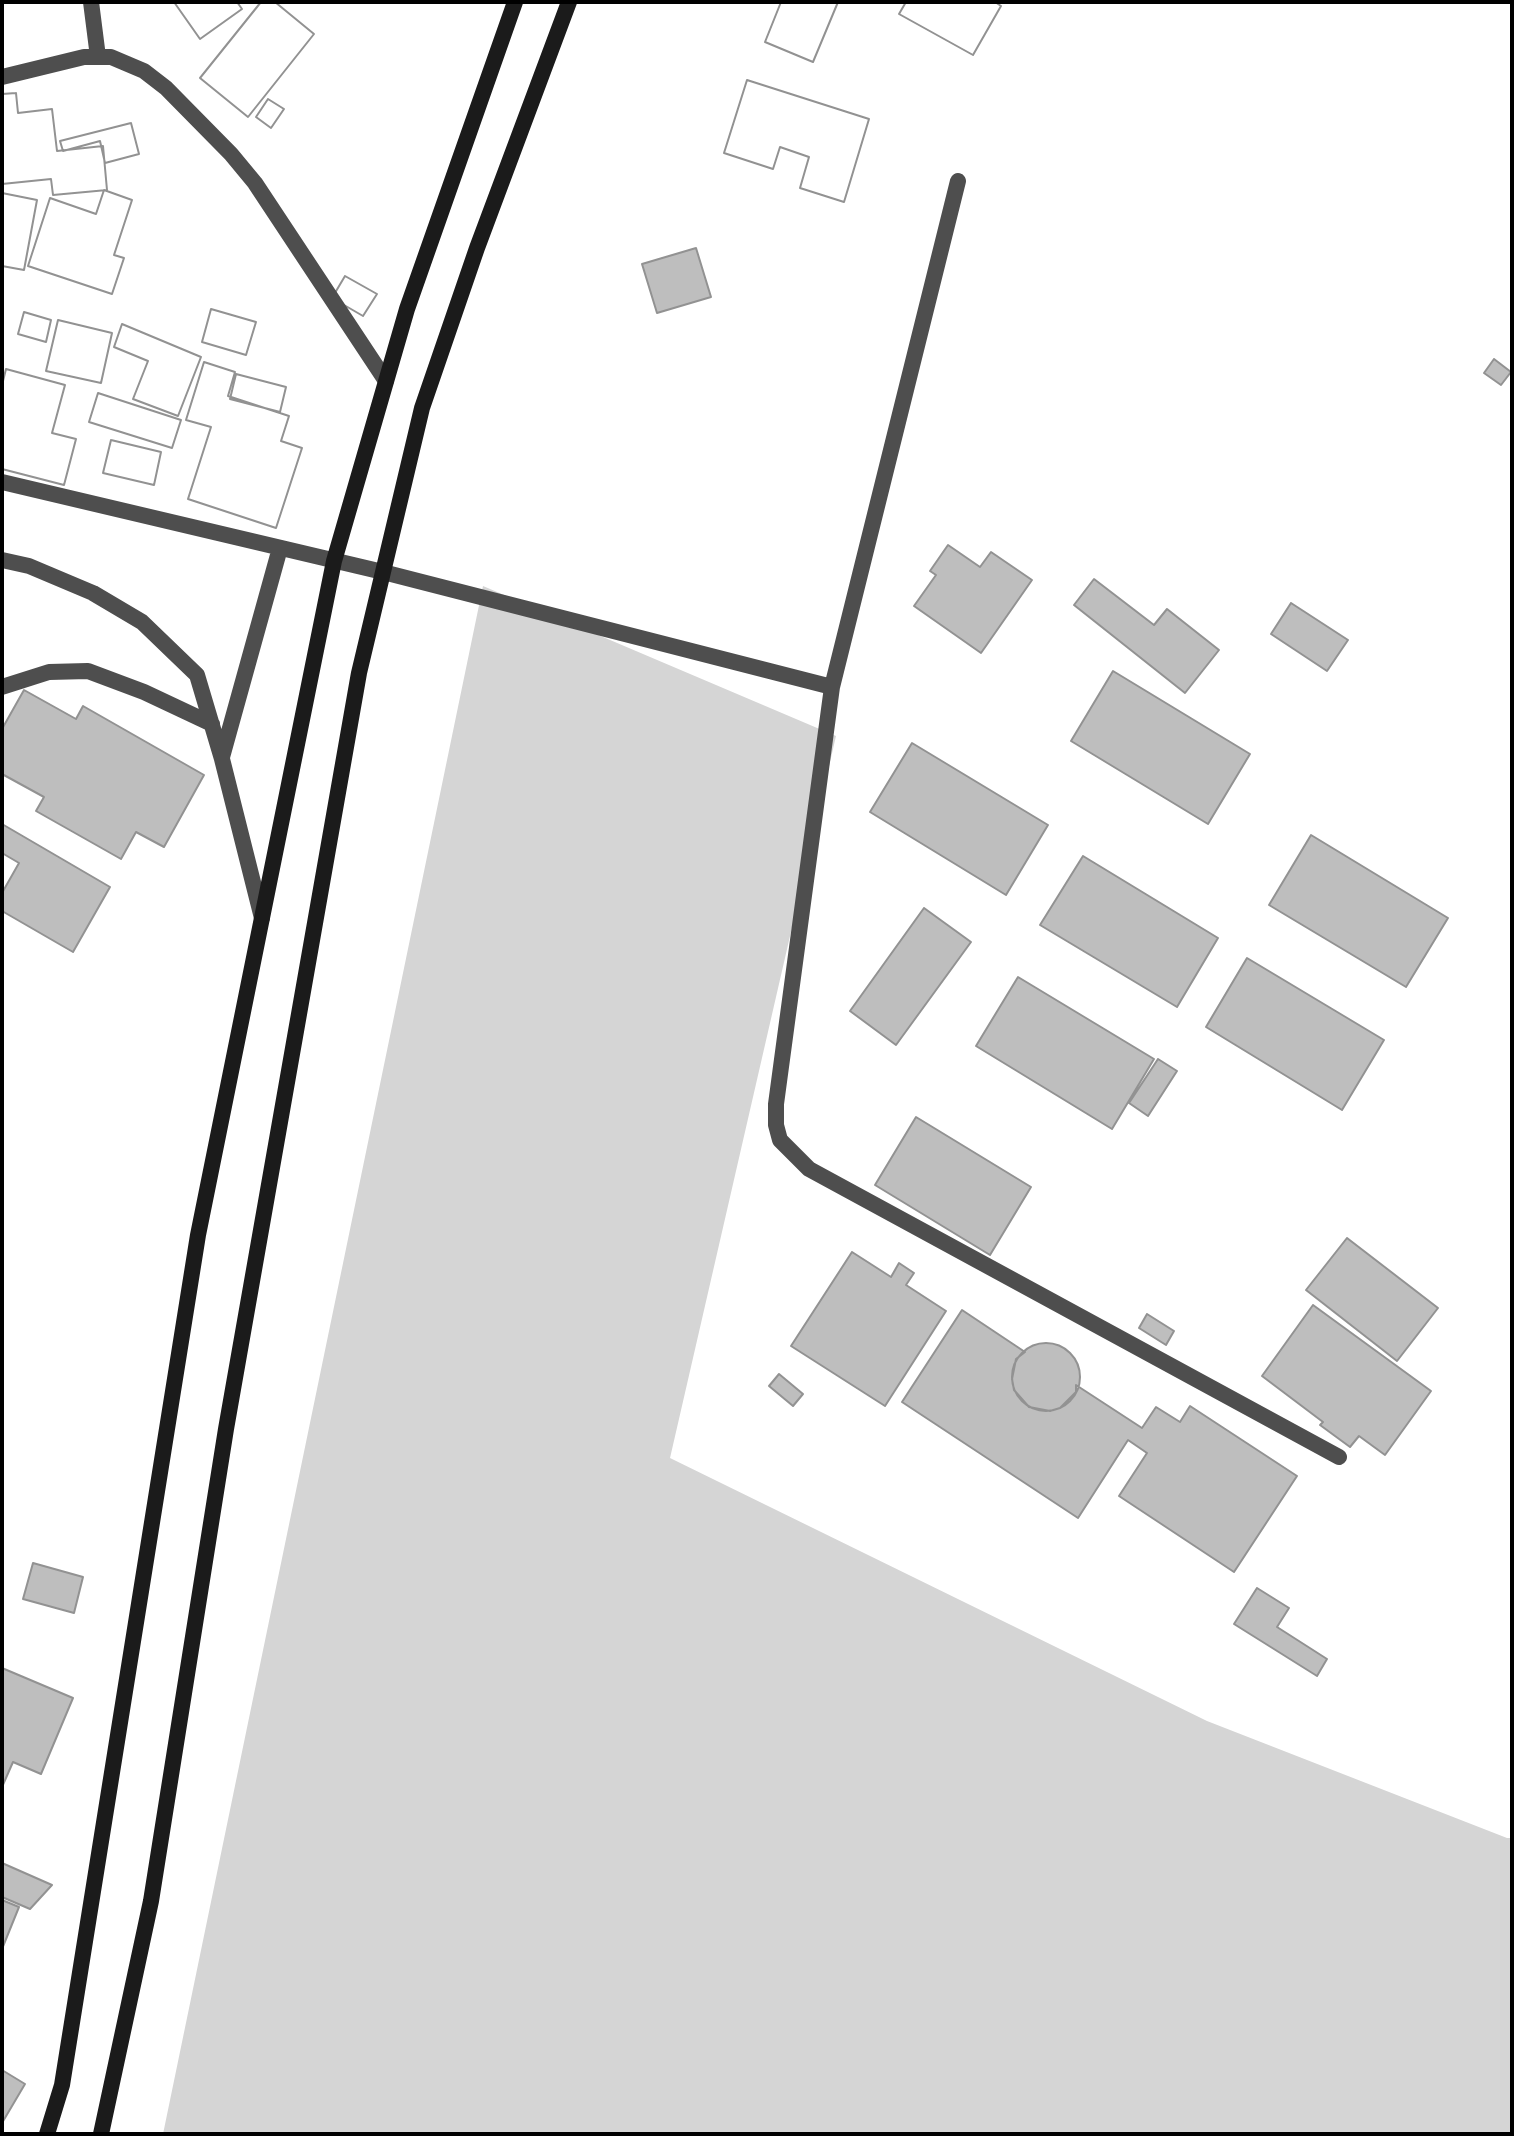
<!DOCTYPE html>
<html>
<head>
<meta charset="utf-8">
<style>
	body { margin:0 }
	#map { position:relative; width:1514px; height:2136px; overflow:hidden; background:#fff; font-family:"DM Sans",sans-serif }
	canvas { display:block }
	.frame { position:absolute; inset:0; border:4px solid #000; pointer-events:none }
</style>
</head>
<body>
<div id="map">
<canvas width="1514" height="2136"></canvas>
<div class="frame"></div>
</div>
<script>
const g = document.querySelector('canvas').getContext('2d');
g.lineJoin = 'round';
function fill(path, color) { g.fillStyle = color; g.fill(path, 'evenodd'); }
const shape = rows => new Path2D(rows.map(r => 'M' + r).join(''));
function strokePath(path, color, width, dash) { g.strokeStyle = color; g.lineWidth = width; g.lineCap = dash ? 'butt' : 'round'; g.setLineDash(dash || []); g.stroke(path); }
fill(shape([
	[483,586,836,736,670,1458,1207,1721,1507,1838,1512,1838,1512,2134,163,2134]
]), '#d5d5d5');
const building = shape([
	[174,2,237,2,242,9,200,39,174,2],
	[174,2,237,2,242,9,200,39,174,2],
	[261,2,275,2,314,34,248,117,200,78,261,2],
	[261,2,275,2,314,34,248,117,200,78,261,2],
	[781,2,838,2,813,62,765,42,781,2],
	[781,2,838,2,813,62,765,42,781,2],
	[906,2,995,2,1001,6,973,55,899,14,906,2],
	[906,2,995,2,1001,6,973,55,899,14,906,2],
	[747,80,869,119,844,202,800,188,809,157,780,147,773,169,724,153,747,80],
	[747,80,869,119,844,202,800,188,809,157,780,147,773,169,724,153,747,80],
	[16,93,18,113,52,109,57,151,103,146,107,190,53,195,51,179,2,184,2,94,16,93],
	[16,93,18,113,52,109,57,151,103,146,107,190,53,195,51,179,2,184,2,94,16,93],
	[268,99,284,109,271,128,256,117,268,99],
	[268,99,284,109,271,128,256,117,268,99],
	[131,123,139,154,105,163,100,141,63,151,60,141,131,123],
	[131,123,139,154,105,163,100,141,63,151,60,141,131,123],
	[104,190,132,200,114,255,124,258,112,294,28,266,50,198,96,214,104,190],
	[104,190,132,200,114,255,124,258,112,294,28,266,50,198,96,214,104,190],
	[2,193,37,200,24,270,2,266,2,193],
	[2,193,37,200,24,270,2,266,2,193],
	[696,248,711,297,657,313,642,264,696,248],
	[345,276,377,294,363,316,332,298,345,276],
	[345,276,377,294,363,316,332,298,345,276],
	[211,309,256,322,246,355,202,342,211,309],
	[211,309,256,322,246,355,202,342,211,309],
	[24,312,51,320,46,342,18,334,24,312],
	[24,312,51,320,46,342,18,334,24,312],
	[58,320,112,333,101,383,46,371,58,320],
	[58,320,112,333,101,383,46,371,58,320],
	[122,324,201,357,178,416,133,399,148,361,114,347,122,324],
	[122,324,201,357,178,416,133,399,148,361,114,347,122,324],
	[1494,359,1511,372,1501,385,1484,373,1494,359],
	[204,362,235,372,228,396,289,416,281,441,302,448,276,528,188,499,211,427,186,420,204,362],
	[204,362,235,372,228,396,289,416,281,441,302,448,276,528,188,499,211,427,186,420,204,362],
	[6,369,65,385,52,433,76,439,64,485,2,469,2,385,6,369],
	[6,369,65,385,52,433,76,439,64,485,2,469,2,385,6,369],
	[236,374,286,387,280,412,230,399,236,374],
	[236,374,286,387,280,412,230,399,236,374],
	[98,393,181,420,172,448,89,422,98,393],
	[98,393,181,420,172,448,89,422,98,393],
	[111,440,161,452,154,485,103,473,111,440],
	[111,440,161,452,154,485,103,473,111,440],
	[948,545,980,567,991,552,1032,580,981,653,914,606,936,575,930,571,948,545],
	[1094,579,1154,625,1167,609,1219,650,1185,693,1074,605,1094,579],
	[1291,603,1348,640,1327,671,1271,634,1291,603],
	[1113,671,1250,754,1208,824,1071,741,1113,671],
	[24,690,76,719,83,706,204,775,164,847,136,832,121,859,36,811,44,797,2,774,2,729,24,690],
	[912,743,1048,825,1006,895,870,812,912,743],
	[2,824,110,887,73,952,2,911,2,893,19,863,2,853,2,824],
	[1311,835,1448,918,1406,987,1269,905,1311,835],
	[1083,856,1218,938,1177,1007,1040,925,1083,856],
	[924,908,971,942,896,1045,850,1011,924,908],
	[1247,958,1384,1040,1342,1110,1206,1027,1247,958],
	[1018,977,1154,1059,1112,1129,976,1046,1018,977],
	[1158,1059,1177,1071,1148,1116,1129,1103,1158,1059],
	[916,1117,1031,1187,990,1255,875,1185,916,1117],
	[1347,1238,1438,1308,1397,1361,1306,1290,1347,1238],
	[852,1252,891,1277,899,1263,914,1273,906,1285,946,1311,885,1406,791,1346,852,1252],
	[1313,1305,1431,1391,1385,1455,1359,1436,1350,1447,1320,1425,1323,1422,1262,1376,1313,1305],
	[962,1310,1025,1352,1016,1359,1012,1379,1014,1390,1029,1407,1050,1411,1060,1408,1076,1392,1076,1385,1142,1428,1156,1407,1180,1422,1190,1406,1297,1476,1234,1572,1119,1496,1147,1453,1128,1440,1078,1518,902,1402,962,1310],
	[1147,1314,1174,1331,1166,1345,1139,1328,1147,1314],
	'1012 1377a34 34 0 1 1 68 0a34 34 0 1 1-68 0Z',
	[779,1374,803,1394,793,1406,769,1386,779,1374],
	[33,1563,83,1577,74,1613,23,1599,33,1563],
	[1257,1588,1289,1608,1277,1627,1327,1659,1317,1676,1234,1624,1257,1588],
	[2,1668,73,1698,41,1774,13,1762,2,1787,2,1668],
	[2,1863,52,1885,30,1909,2,1897,2,1863],
	[2,1900,19,1907,2,1949,2,1900],
	[2,2070,25,2084,2,2123,2,2070]
]);
fill(building, '#bebebe');
strokePath(building, '#929292', 2);
strokePath(shape([
	[91,2,98,57],
	[2,77,84,57,111,57,144,71,166,88,231,154,255,183,386,381],
	[958,181,832,687,776,1104,776,1125,780,1140,809,1169,1339,1457],
	[2,482,383,572,832,687],
	[2,560,29,566,93,593,142,622,197,675,222,759,262,918],
	[2,687,49,672,88,671,144,692,212,724],
	[222,757,280,548]
]), '#4e4e4e', 16);
strokePath(shape([
	[47,2134,62,2085,198,1235,334,561,407,309,515,2],
	[101,2134,151,1901,226,1429,359,673,422,408,477,248,569,2]
]), '#1b1b1b', 16);
</script>
</body>
</html>
